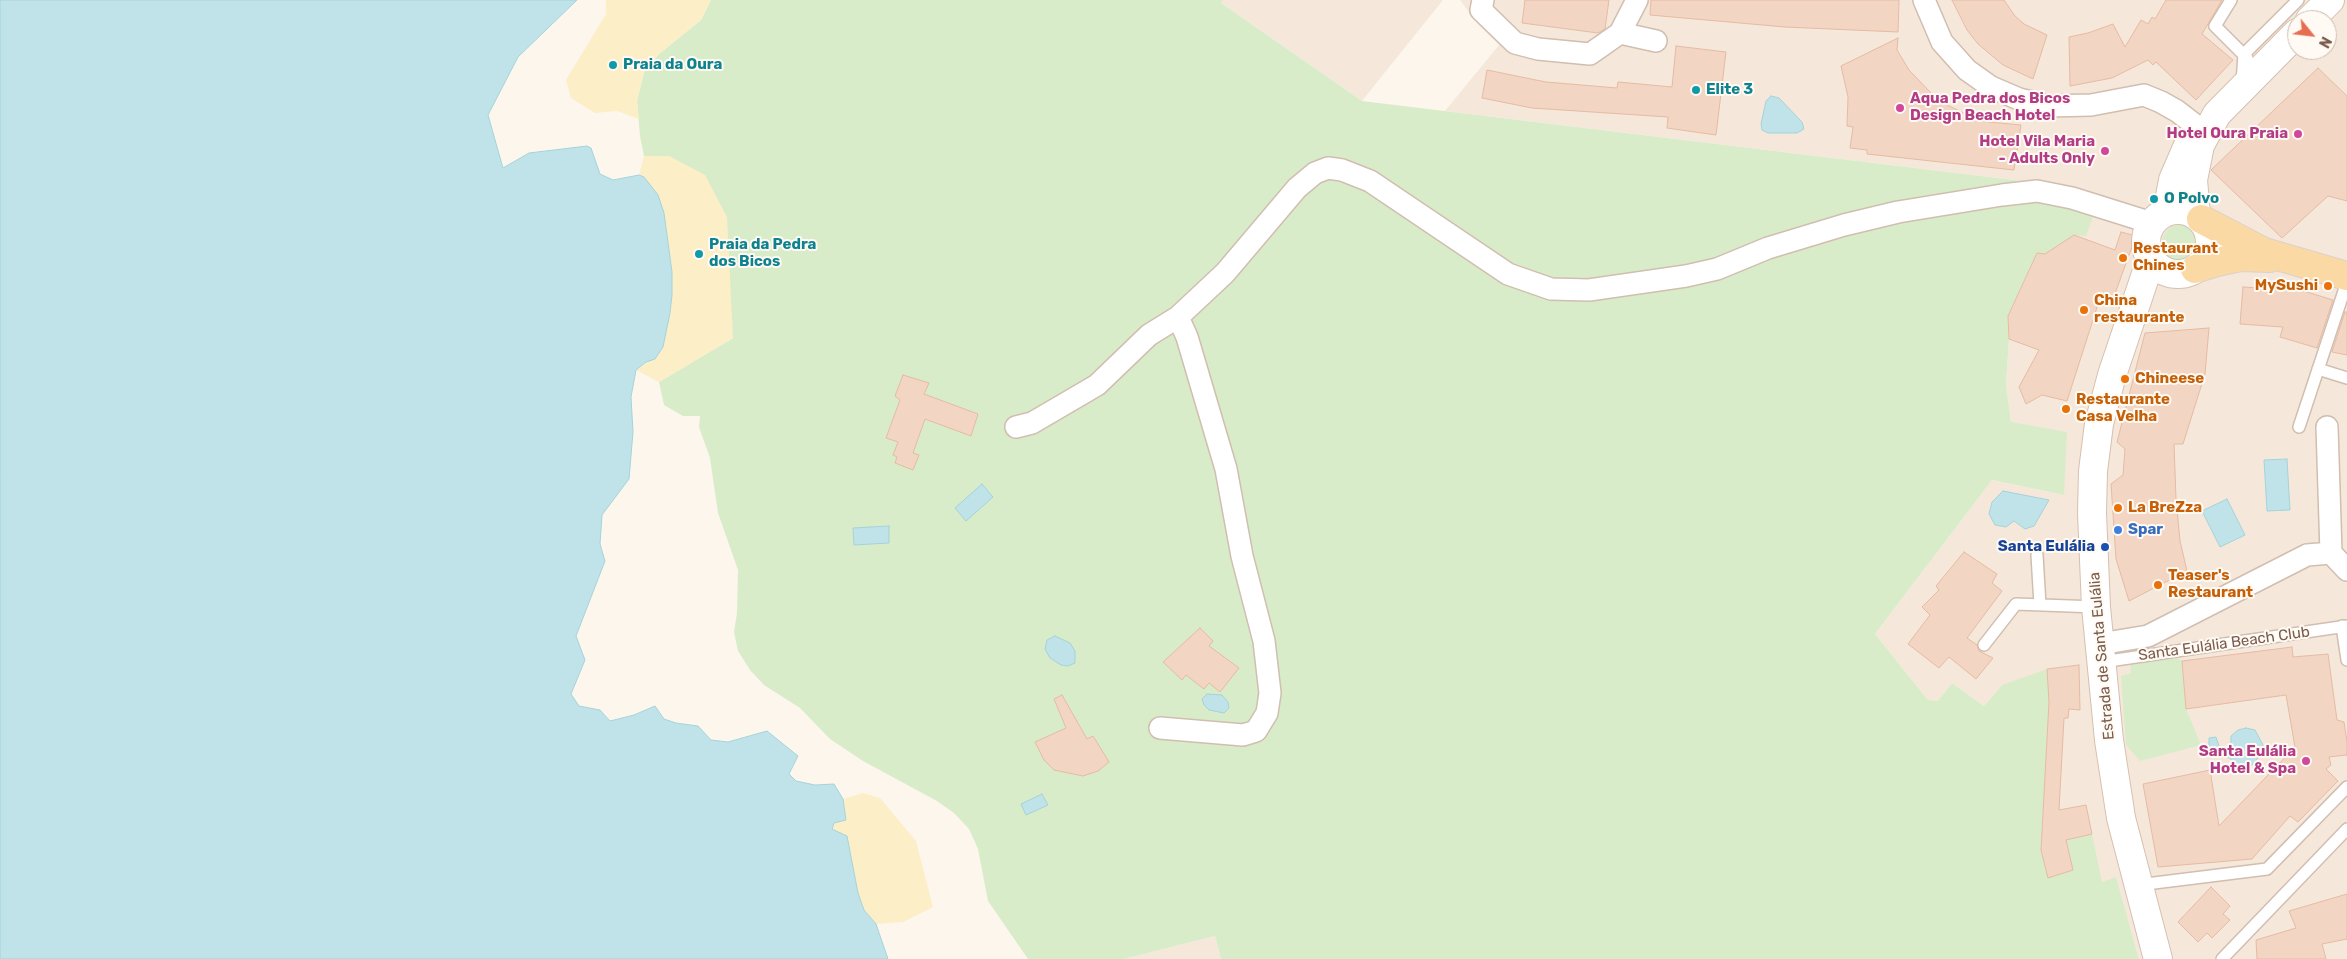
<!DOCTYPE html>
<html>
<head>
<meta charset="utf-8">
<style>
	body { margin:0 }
	#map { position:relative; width:2347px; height:959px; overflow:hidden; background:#fdf6ec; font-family:Rubik,sans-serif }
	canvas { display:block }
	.north { position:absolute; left:2287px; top:10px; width:50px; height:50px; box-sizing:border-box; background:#fffaf3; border:1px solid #cabbb1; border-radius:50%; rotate:119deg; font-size:14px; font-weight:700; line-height:20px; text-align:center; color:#7a5c4d }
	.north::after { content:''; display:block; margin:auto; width:18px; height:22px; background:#e76f51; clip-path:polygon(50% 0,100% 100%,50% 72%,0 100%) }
</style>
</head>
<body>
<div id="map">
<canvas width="2347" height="959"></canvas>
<div class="north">N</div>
</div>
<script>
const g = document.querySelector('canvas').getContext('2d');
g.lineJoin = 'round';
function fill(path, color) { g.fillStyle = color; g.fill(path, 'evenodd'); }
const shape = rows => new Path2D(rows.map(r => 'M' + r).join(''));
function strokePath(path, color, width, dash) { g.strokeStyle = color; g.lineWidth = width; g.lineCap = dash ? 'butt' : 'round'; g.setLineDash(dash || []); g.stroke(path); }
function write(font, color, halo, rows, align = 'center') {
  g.font = font + ' Rubik,sans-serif'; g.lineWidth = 4; g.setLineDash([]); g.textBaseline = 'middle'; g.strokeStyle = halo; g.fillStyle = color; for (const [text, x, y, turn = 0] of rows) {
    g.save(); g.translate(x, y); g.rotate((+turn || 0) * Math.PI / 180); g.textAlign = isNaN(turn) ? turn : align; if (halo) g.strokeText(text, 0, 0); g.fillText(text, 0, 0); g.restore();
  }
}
fill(shape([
	[1223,0,1443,0,1362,101,1221,3],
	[1460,0,2347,0,2347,959,2139,959,2116,878,2102,882,2073,870,2048,878,2041,850,2045,813,2002,685,1984,706,1952,683,1938,701,1928,700,1875,634,1992,480,2064,495,2011,422,2006,385,2009,339,2008,316,2037,253,2047,184,1445,111,1499,45,1477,23],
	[2297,20,2327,20,2327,50,2297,50],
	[1215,936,1221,959,1124,959]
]), '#f5e8da');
fill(shape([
	[711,0,1223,0,1221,3,1362,101,2047,184,2099,200,2086,236,2074,235,2045,254,2037,253,2008,316,2009,339,2006,385,2011,422,2067,432,2064,495,1992,480,1875,634,1928,700,1938,701,1952,683,1984,706,2002,685,2047,669,2049,702,2041,850,2048,877,2073,870,2066,840,2092,834,2102,882,2116,877,2139,959,1221,959,1215,936,1124,959,1028,959,988,901,978,849,969,829,954,813,937,801,863,761,830,739,800,708,764,685,750,670,738,651,734,632,737,613,738,570,718,513,710,458,699,427,700,416,683,416,664,405,659,382,733,338,669,156,644,156,640,136,637,101,644,72,659,54,701,20],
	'2162 243a18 18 0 1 1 36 0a18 18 0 1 1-36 0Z',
	[2177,658,2182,661,2186,709,2201,745,2140,761,2126,745,2121,676,2131,673,2130,665]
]), '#d8ecc9');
fill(shape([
	[606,0,711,0,701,20,659,54,644,72,637,101,639,119,617,111,595,113,571,98,566,80,606,14],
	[644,156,669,156,705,175,727,217,733,338,659,382,636,370,646,362,655,359,663,347,670,313,672,295,672,272,664,213,644,177,639,175],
	[863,793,880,798,916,841,933,907,903,922,876,924,864,910,858,893,847,836,832,829,834,823,846,820,843,799]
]), '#fcefc7');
const water = shape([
	[0,0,577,0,518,57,488,115,503,168,529,153,587,146,591,148,600,174,613,180,639,175,644,177,658,195,664,213,672,272,672,295,670,313,663,347,655,359,646,362,636,370,631,397,633,432,629,479,602,515,600,544,605,561,576,636,585,660,571,694,579,706,600,710,610,721,634,715,655,706,664,719,676,723,698,726,711,740,728,742,767,731,798,756,789,774,796,781,815,785,834,784,843,799,846,820,834,823,832,829,847,836,858,893,864,910,876,924,888,959,0,959,0,0],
	[1771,96,1779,98,1802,122,1804,129,1797,133,1768,133,1762,130,1761,124,1766,101,1771,96],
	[2287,459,2290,510,2267,511,2264,460,2287,459],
	[982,484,993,497,966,521,955,508,982,484],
	[2003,491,2049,500,2034,526,2025,529,2014,521,2006,527,1995,525,1989,514,1992,502,2003,491],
	[2227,499,2245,535,2220,547,2202,511,2227,499],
	[889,526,889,543,854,545,853,528,889,526],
	[1055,636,1070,643,1075,651,1075,663,1068,666,1061,665,1050,658,1045,649,1047,640,1055,636],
	[1207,694,1222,695,1228,702,1229,708,1224,713,1209,710,1204,705,1202,699,1207,694],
	[2246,728,2255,730,2263,745,2258,758,2253,764,2247,769,2237,769,2230,758,2214,756,2209,749,2209,738,2216,737,2219,746,2224,750,2231,751,2231,736,2238,730,2246,728],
	[1042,794,1048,805,1026,815,1021,804,1042,794]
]);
fill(water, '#bfe3e8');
strokePath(water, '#a5d3da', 1);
const building = shape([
	[1525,0,1609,0,1605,29,1598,33,1522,23,1525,0],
	[1651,0,1899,0,1898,32,1785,27,1650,15,1651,0],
	[1952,0,2004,0,2015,16,2024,24,2047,35,2033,79,2003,65,1978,44,1967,30,1952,0],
	[2166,0,2222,0,2202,34,2233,60,2196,100,2156,62,2153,65,2148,60,2112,78,2070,86,2069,37,2088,33,2113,24,2125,47,2141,20,2148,24,2152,17,2155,19,2166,0],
	[1898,38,1897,50,1909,70,1932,94,1945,104,1974,118,1989,122,2021,125,2014,170,1867,154,1867,150,1850,148,1853,127,1847,126,1848,97,1841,66,1898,38],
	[1676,46,1726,52,1716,135,1667,128,1668,117,1532,108,1482,98,1487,70,1546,82,1617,88,1618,82,1672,87,1676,46],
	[2318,68,2347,96,2347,201,2328,196,2282,238,2211,170,2318,68],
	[2121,232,2136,236,2113,299,2101,295,2067,401,2042,395,2026,404,2019,387,2039,350,2009,339,2008,316,2037,253,2045,254,2074,235,2115,250,2121,232],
	[2243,287,2293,290,2294,288,2333,300,2317,348,2280,337,2283,327,2240,324,2243,287],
	[2345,312,2347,312,2347,355,2332,352,2345,312],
	[2209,328,2205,374,2183,444,2174,444,2176,499,2180,541,2187,571,2129,601,2116,559,2111,484,2123,475,2125,449,2117,442,2145,333,2209,328],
	[903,375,929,383,924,394,978,414,971,436,925,419,913,453,919,455,913,470,895,463,897,457,893,455,898,442,886,438,900,400,895,396,903,375],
	[1964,552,1997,574,1992,583,2002,591,1967,638,1977,645,1979,651,1993,658,1976,679,1949,657,1939,668,1908,644,1930,615,1922,607,1939,590,1936,586,1964,552],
	[1200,628,1213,641,1209,646,1239,668,1220,692,1209,683,1204,689,1186,675,1182,680,1163,662,1200,628],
	[2292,647,2293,657,2328,654,2337,720,2344,722,2347,742,2347,755,2329,757,2331,765,2326,769,2338,781,2298,822,2290,816,2252,859,2158,867,2143,784,2210,770,2219,826,2295,747,2286,695,2186,709,2182,661,2292,647],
	[2079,665,2080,710,2069,709,2068,718,2064,718,2059,810,2086,805,2092,834,2066,840,2073,870,2048,878,2041,850,2049,702,2047,669,2079,665],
	[1062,695,1087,739,1093,736,1109,762,1098,771,1083,776,1054,770,1044,760,1035,742,1066,728,1054,699,1062,695],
	[2211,887,2230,906,2223,914,2230,920,2212,938,2207,933,2198,942,2178,922,2211,887],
	[2347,894,2347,939,2322,944,2326,959,2257,959,2256,940,2296,928,2289,911,2347,894]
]);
fill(building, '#f3d5c3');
strokePath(building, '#e6bba3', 1);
const lane = shape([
	[2231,0,2215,26,2247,58],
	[2242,83,2244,54,2298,0],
	[2318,369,2347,378],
	[2299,427,2347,282],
	[2037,555,2040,605],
	[2342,626,2347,660],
	[1984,645,2016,604,2096,607],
	[2102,662,2347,626],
	[2138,885,2267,869,2347,787],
	[2222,959,2347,829]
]);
const street = shape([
	[1483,0,1481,10,1515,43,1538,49,1590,54,1620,33,1637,0],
	[1924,0,1942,42,1967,70,1991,87,2019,99,2048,106,2091,105,2144,95,2161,102,2177,111,2199,128],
	[1620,33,1656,41],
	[1016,427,1032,423,1097,385,1149,335,1178,317,1225,273,1297,188,1315,173,1328,168,1342,170,1370,181,1508,274,1551,289,1589,290,1686,276,1717,269,1768,248,1844,225,1898,212,2002,195,2037,191,2072,198,2139,219,2151,225],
	[2327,427,2331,553],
	[2100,644,2148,636,2307,555,2331,553,2347,570],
	[1160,728,1243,735,1256,731,1267,713,1270,693,1264,641,1242,556,1226,469,1187,337,1178,317]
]);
const secondary = shape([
	[2310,20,2330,0],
	'2146 242a32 32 0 1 1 64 0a32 32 0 1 1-64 0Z',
	[2167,212,2173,180,2189,143],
	[2196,215,2193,180,2200,145,2217,114,2297,33],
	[2151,259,2112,375,2099,424,2093,471,2092,513,2096,607,2109,740,2121,818,2158,959]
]);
const primary = shape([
	[2201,219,2264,252,2347,276],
	[2195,269,2217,262,2240,257,2270,258]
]);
strokePath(lane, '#d1beb0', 14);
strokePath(street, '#d1beb0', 24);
strokePath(secondary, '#d6c0b0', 30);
strokePath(primary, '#dad1cd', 30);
strokePath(lane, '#fff', 11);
strokePath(street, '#fff', 21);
strokePath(secondary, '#fff', 28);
strokePath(primary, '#fbd9a5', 28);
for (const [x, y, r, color] of [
	[613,65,5,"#0f9aa8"],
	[1696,90,5,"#0f9aa8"],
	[1900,108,5,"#d1479c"],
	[2298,134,5,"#d1479c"],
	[2105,151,5,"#d1479c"],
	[2154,199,5,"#0f9aa8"],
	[699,254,5,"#0f9aa8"],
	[2123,258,5,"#e8710a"],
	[2328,286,5,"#e8710a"],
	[2084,310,5,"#e8710a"],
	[2125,379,5,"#e8710a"],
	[2066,409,5,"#e8710a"],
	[2118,508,5,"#e8710a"],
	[2118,530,5,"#3f7fe0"],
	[2105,547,5,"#1a4fb4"],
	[2158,585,5,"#e8710a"],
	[2306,761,5,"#d1479c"]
]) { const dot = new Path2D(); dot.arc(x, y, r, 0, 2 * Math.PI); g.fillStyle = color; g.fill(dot); strokePath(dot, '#fffaf3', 2); }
write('bold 15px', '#0d838f', '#fffaf3', [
	["Praia da Oura",623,65],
	["Elite 3",1706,90],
	["O Polvo",2164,199],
	["Praia da Pedra",709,245],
	["dos Bicos",709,262]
], 'left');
write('bold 15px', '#b23c85', '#fffaf3', [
	["Aqua Pedra dos Bicos",1910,99,"left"],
	["Design Beach Hotel",1910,116,"left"],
	["Hotel Oura Praia",2288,134],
	["Hotel Vila Maria",2095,142],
	["- Adults Only",2095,159],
	["Santa Eulália",2296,752],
	["Hotel & Spa",2296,769]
], 'right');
write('bold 15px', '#c56008', '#fffaf3', [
	["Restaurant",2133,249],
	["Chines",2133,266],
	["MySushi",2318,286,"right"],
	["China",2094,301],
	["restaurante",2094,318],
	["Chineese",2135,379],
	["Restaurante",2076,400],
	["Casa Velha",2076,417],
	["La BreZza",2128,508],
	["Teaser's",2168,576],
	["Restaurant",2168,593]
], 'left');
write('bold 15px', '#366cbe', '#fffaf3', [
	["Spar",2128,530]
], 'left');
write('bold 15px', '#164399', '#fffaf3', [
	["Santa Eulália",2095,547]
], 'right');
write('15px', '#7a5c4d', '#fffaf3', [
	["Santa Eulália Beach Club",2224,644,-8],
	["Estrada de Santa Eulália",2102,656,-95]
]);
</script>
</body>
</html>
